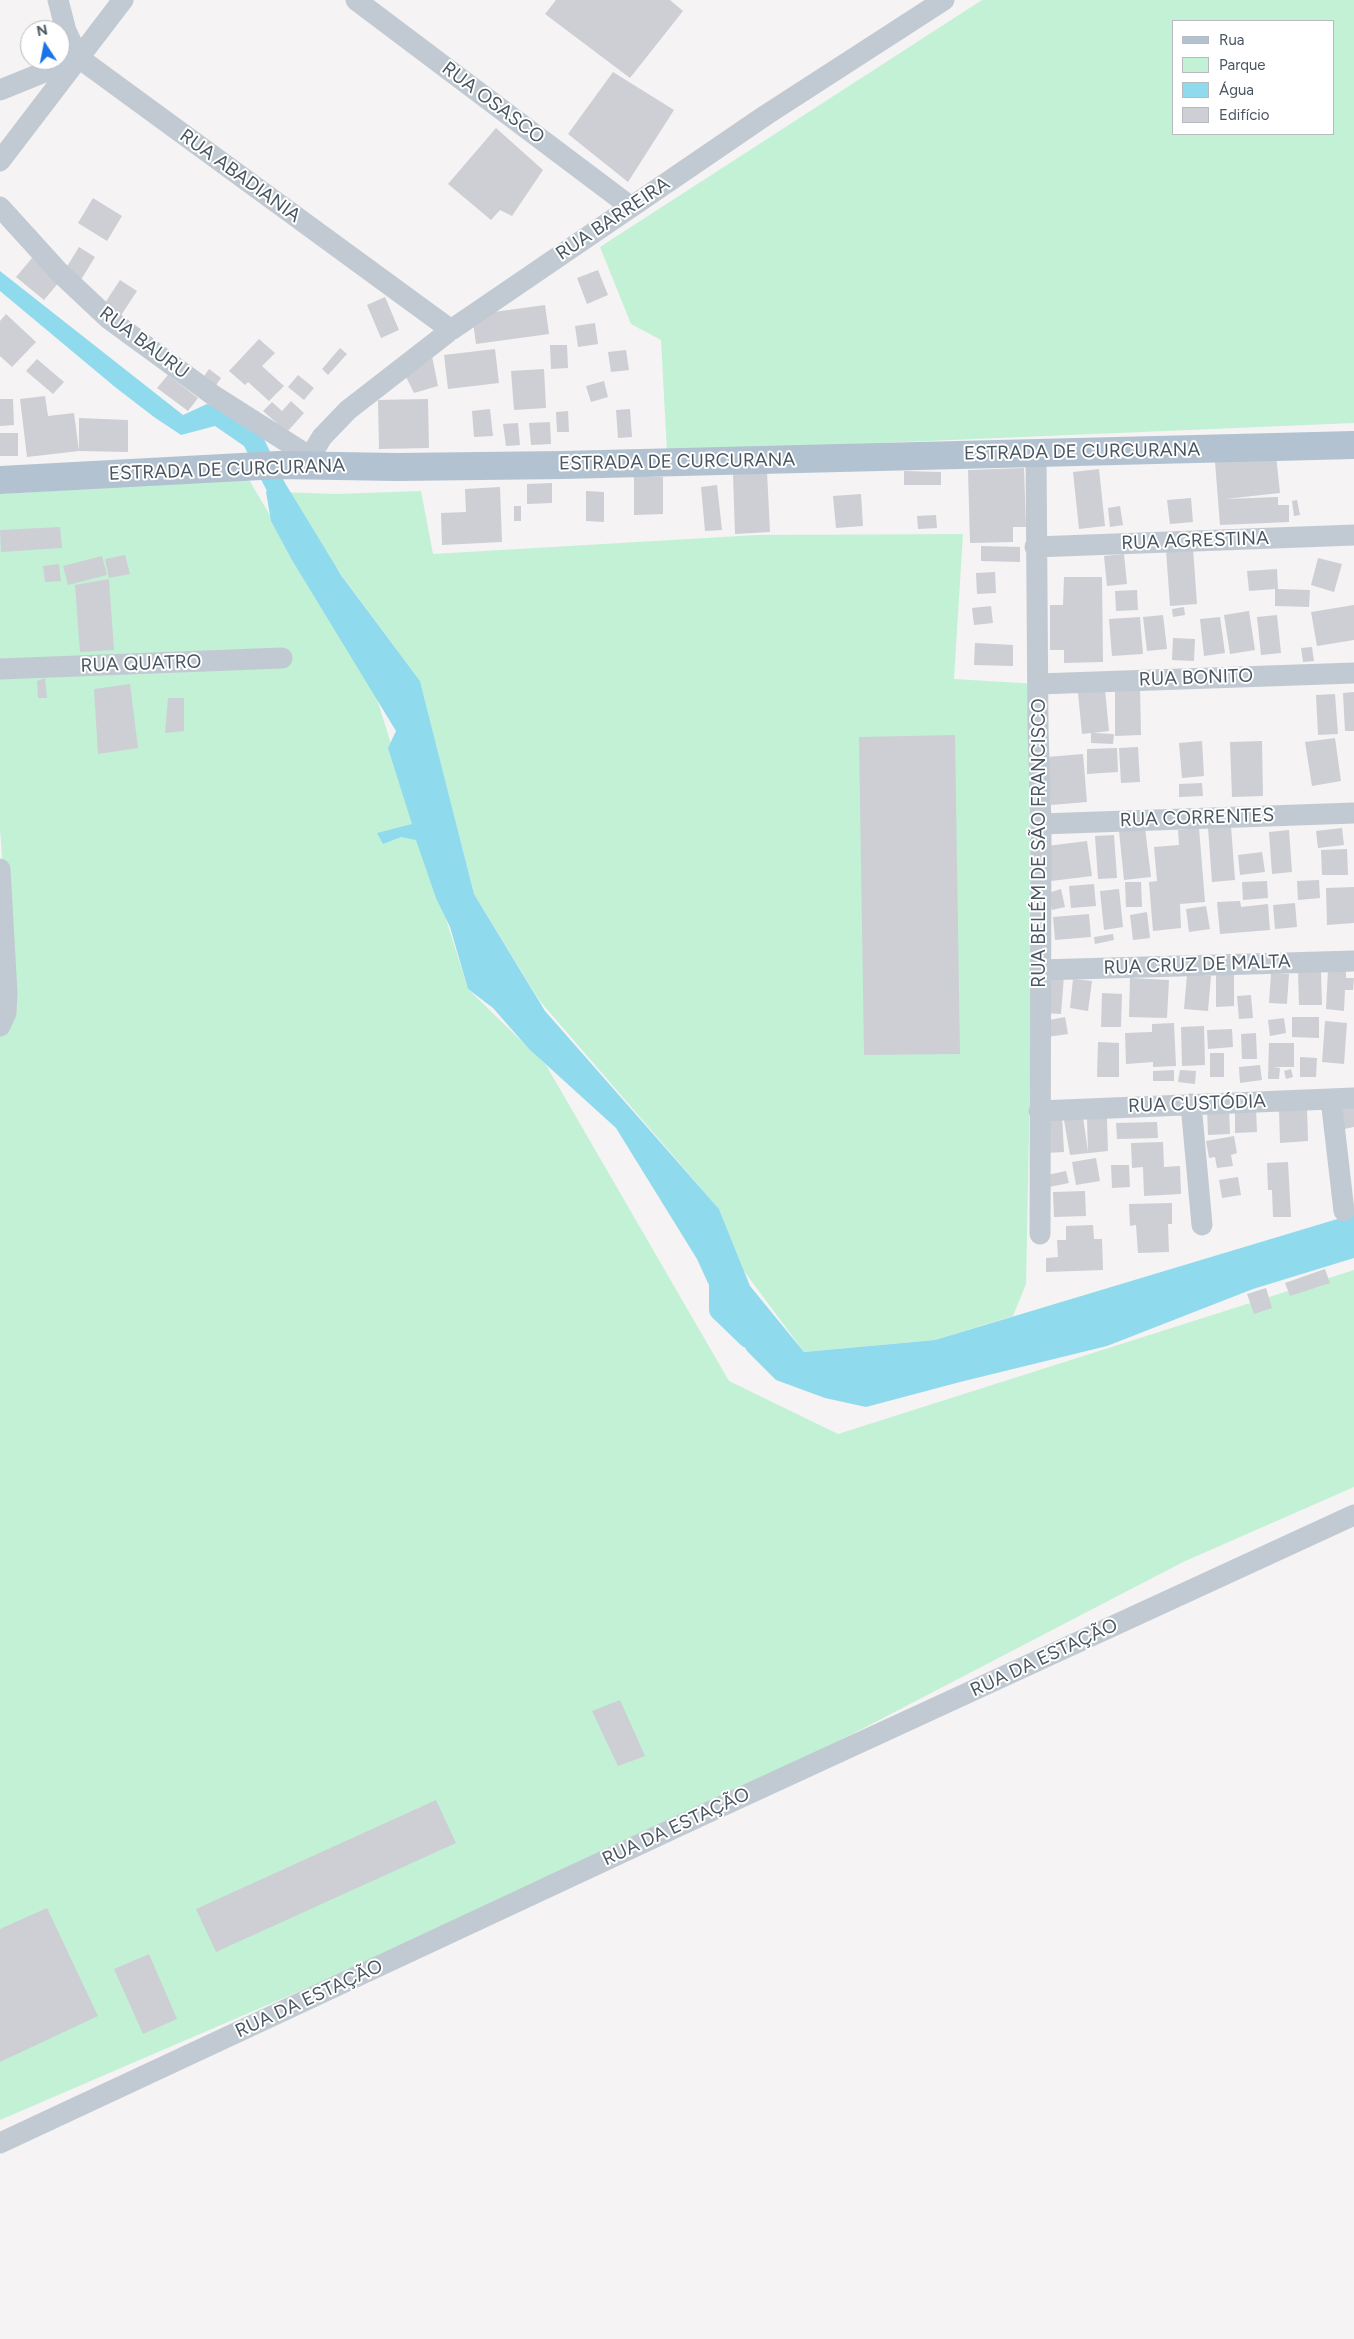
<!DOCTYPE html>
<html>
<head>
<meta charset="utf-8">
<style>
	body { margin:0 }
	#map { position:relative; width:1354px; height:2339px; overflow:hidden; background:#f5f3f3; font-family:Figtree,sans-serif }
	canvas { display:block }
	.legend { position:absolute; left:1172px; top:20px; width:162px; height:115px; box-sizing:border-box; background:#fff; border:1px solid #b7bbc0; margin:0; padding:6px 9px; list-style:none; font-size:15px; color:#4a5661 }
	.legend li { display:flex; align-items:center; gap:10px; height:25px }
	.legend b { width:25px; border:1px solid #b7bbc0 }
	.north { position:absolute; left:20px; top:20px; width:50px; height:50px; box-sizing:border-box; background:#fff; border:1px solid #b7bbc0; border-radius:50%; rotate:349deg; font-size:14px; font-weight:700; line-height:20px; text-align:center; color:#4a5661 }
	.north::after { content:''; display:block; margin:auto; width:18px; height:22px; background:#1a73e8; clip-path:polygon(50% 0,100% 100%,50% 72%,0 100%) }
</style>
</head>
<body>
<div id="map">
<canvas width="1354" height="2339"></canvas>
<ul class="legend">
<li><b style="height:6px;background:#b3c2d1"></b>Rua</li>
<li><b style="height:14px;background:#c3f1d5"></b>Parque</li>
<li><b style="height:14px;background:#90daee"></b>Água</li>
<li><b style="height:14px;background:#cdcfd5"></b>Edifício</li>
</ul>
<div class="north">N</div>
</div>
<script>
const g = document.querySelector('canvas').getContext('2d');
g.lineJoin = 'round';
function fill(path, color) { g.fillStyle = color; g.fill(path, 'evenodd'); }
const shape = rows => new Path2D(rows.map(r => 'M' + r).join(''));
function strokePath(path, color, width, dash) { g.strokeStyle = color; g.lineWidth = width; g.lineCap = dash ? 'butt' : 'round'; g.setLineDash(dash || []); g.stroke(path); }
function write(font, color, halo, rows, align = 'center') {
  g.font = font + ' Figtree,sans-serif'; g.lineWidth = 4; g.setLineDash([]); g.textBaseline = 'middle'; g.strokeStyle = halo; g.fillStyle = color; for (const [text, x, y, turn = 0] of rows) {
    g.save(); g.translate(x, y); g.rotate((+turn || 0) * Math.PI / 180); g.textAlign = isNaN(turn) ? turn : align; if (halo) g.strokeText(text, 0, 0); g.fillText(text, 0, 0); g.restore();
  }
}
fill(shape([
	[982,0,1354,0,1354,423,667,452,661,340,631,324,600,247],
	[1173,21,1333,21,1333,134,1173,134],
	[248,478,376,696,468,989,546,1065,729,1381,838,1434,1354,1270,1354,1487,1183,1562,637,1846,0,2120,0,1034,13,1011,0,829,0,494],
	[421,491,433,554,757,535,963,534,954,679,1038,684,1026,1284,1013,1316,935,1340,804,1352,744,1271,719,1209,539,1000,474,894,420,681,280,492,336,494]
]), '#c3f1d5');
fill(shape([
	[0,271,183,415,207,404,236,414,264,439,285,483,341,575,420,681,474,894,545,1011,719,1209,750,1286,804,1352,935,1340,1354,1214,1354,1258,1253,1289,1107,1346,960,1382,866,1407,825,1398,776,1380,747,1351,708,1283,697,1259,616,1128,529,1049,493,1008,468,989,450,927,436,898,416,840,401,837,383,844,377,833,412,824,388,748,396,731,292,560,271,521,266,492,267,491,244,446,215,426,181,435,154,417,115,387,0,291]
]), '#90daee');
strokePath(shape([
	[719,1277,719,1310,748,1338]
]), '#90daee', 20);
fill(shape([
	[556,0,670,0,683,11,630,78,545,14],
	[613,72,674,110,628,182,568,134],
	[496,128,543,170,512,216,500,210,491,220,448,184],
	[93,198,122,216,107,241,78,223],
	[79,247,95,257,79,283,63,273],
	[32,258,60,281,44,300,16,277],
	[598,270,608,295,587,304,577,278],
	[120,280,137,291,118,320,101,309],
	[385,297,399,330,381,338,367,305],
	[545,305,549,334,476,344,472,315],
	[6,314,36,342,12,367,0,356,0,321],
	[595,323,598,344,578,347,575,326],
	[259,339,275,353,262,366,284,386,269,401,248,382,245,385,229,371],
	[550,345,567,345,568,368,551,369],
	[340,348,347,354,328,375,322,369],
	[495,349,499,383,448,389,444,355],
	[626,350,629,370,611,372,608,352],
	[432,356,438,386,414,393,406,377],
	[37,359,64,382,53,394,26,371],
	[209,369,221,378,212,391,200,382],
	[544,369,546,408,514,410,511,371],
	[168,375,198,398,188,411,157,388],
	[298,375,314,388,304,400,288,387],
	[604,381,608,397,591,402,586,386],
	[45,396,48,416,74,413,79,451,27,457,20,399],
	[0,399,13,399,14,425,0,426],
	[428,399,429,448,379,449,378,400],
	[291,401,304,413,287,432,263,411,272,402,282,411],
	[490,409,493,436,474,437,472,411],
	[630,409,632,437,618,438,616,410],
	[568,411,569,432,557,432,556,412],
	[79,418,128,420,128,452,79,451],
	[550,422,551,444,531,445,529,423],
	[518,423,520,445,506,446,503,424],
	[0,433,18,433,18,456,0,456],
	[1276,455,1280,493,1225,499,1278,497,1278,505,1289,505,1289,522,1220,525,1215,462],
	[1024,468,1026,527,1013,527,1013,542,970,543,968,470],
	[1099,469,1105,526,1079,529,1073,472],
	[904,471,941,472,941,485,904,485],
	[767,472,770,532,735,534,733,474],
	[634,476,663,477,663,514,634,515],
	[552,483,552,503,527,504,527,484],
	[717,485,722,530,705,531,701,487],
	[500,487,502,542,442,545,441,513,466,512,465,489],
	[586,491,604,492,604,522,586,521],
	[861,494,863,526,836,528,833,496],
	[1191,498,1193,522,1170,524,1167,500],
	[1297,500,1300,515,1294,516,1292,501],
	[514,506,521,506,521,521,514,521],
	[1120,506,1123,525,1110,527,1108,508],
	[936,515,937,528,918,529,917,516],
	[60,527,62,548,1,552,0,530],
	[981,546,1020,547,1020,562,981,561],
	[1193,548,1197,604,1170,606,1166,550],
	[1124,554,1127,584,1107,586,1104,556],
	[125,555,130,574,109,578,105,559],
	[102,556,107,575,68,585,63,566],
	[1318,558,1342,564,1334,592,1311,585],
	[59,564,61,581,45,582,43,566],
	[1277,569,1278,589,1310,590,1309,607,1275,606,1275,589,1249,591,1247,571],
	[995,572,996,593,977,594,976,573],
	[1064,577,1102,577,1103,662,1064,663,1064,650,1050,650,1050,605,1063,605],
	[109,579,114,650,80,652,75,585],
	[1137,590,1138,610,1116,611,1115,591],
	[1354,605,1354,640,1317,646,1311,612],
	[991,606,993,623,974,625,972,608],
	[1184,607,1185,615,1173,617,1172,609],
	[1249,611,1255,650,1230,654,1224,615],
	[1163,615,1167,649,1147,651,1143,617],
	[1277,615,1281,653,1261,655,1257,617],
	[1140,617,1143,654,1112,656,1109,619],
	[1220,617,1225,653,1204,656,1200,619],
	[1173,638,1195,639,1194,661,1172,660],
	[975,643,1013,645,1013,666,974,665],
	[1312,647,1314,661,1303,662,1301,648],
	[45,678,47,698,38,698,37,681],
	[130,684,138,748,98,754,94,689],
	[1115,687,1140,687,1141,735,1115,736],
	[1105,690,1109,731,1093,733,1114,734,1113,744,1091,743,1091,733,1082,734,1078,693],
	[1354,692,1354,731,1345,731,1343,693],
	[1335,694,1338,734,1318,735,1316,695],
	[168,698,184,698,184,731,165,733],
	[955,735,960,1054,864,1055,859,737],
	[1335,738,1341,781,1312,786,1305,742],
	[1202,741,1204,776,1182,778,1179,743],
	[1262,741,1263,796,1232,797,1230,742],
	[1138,747,1140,782,1121,783,1119,748],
	[1117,748,1118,772,1087,774,1087,749],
	[1083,754,1087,802,1051,805,1047,757],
	[1202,783,1203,796,1179,797,1179,784],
	[1231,826,1235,880,1212,882,1208,828],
	[1145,828,1151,877,1124,880,1119,831],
	[1199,828,1205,902,1180,904,1181,928,1153,931,1149,882,1157,881,1154,847,1179,845,1178,830],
	[1342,828,1344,845,1318,848,1316,831],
	[1289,830,1292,872,1272,874,1269,832],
	[1114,835,1117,878,1098,879,1095,836],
	[1087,841,1092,876,1051,881,1047,846],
	[1347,849,1348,875,1322,875,1321,850],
	[1262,852,1265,872,1240,875,1238,855],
	[1319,880,1320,898,1298,900,1297,881],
	[1267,881,1268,898,1243,900,1242,882],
	[1125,882,1141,882,1142,907,1126,907],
	[1094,884,1096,906,1071,908,1069,886],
	[1354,887,1354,923,1327,925,1326,888],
	[1061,889,1065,907,1052,910,1048,893],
	[1119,889,1123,927,1104,930,1100,891],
	[1240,901,1241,907,1268,904,1270,930,1220,934,1217,902],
	[1295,903,1297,927,1275,929,1273,905],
	[1206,906,1210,929,1189,932,1186,909],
	[1147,912,1150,938,1133,940,1130,915],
	[1089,914,1091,937,1055,940,1053,917],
	[1113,934,1114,940,1095,944,1094,937],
	[1328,970,1346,971,1346,978,1354,978,1353,990,1345,990,1344,1011,1326,1009],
	[1216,971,1234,971,1234,1006,1216,1007],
	[1298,972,1321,972,1322,1005,1299,1005],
	[1271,973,1289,974,1287,1004,1269,1003],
	[1047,975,1064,976,1061,1014,1045,1013],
	[1187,975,1211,976,1208,1011,1184,1009],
	[1130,978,1169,980,1167,1018,1129,1017],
	[1073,979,1092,981,1088,1011,1070,1008],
	[1102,993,1122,994,1121,1027,1101,1027],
	[1251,995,1253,1018,1239,1019,1237,996],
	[1065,1017,1068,1034,1047,1037,1044,1021],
	[1292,1017,1319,1017,1319,1038,1292,1037],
	[1284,1018,1286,1033,1270,1036,1268,1020],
	[1325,1021,1347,1023,1344,1064,1322,1062],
	[1174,1023,1176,1066,1153,1067,1153,1062,1126,1064,1125,1033,1152,1032,1152,1024],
	[1204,1026,1205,1065,1182,1066,1181,1027],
	[1232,1029,1233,1047,1208,1049,1207,1030],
	[1256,1033,1257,1059,1242,1059,1241,1034],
	[1098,1042,1119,1043,1119,1077,1097,1077],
	[1269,1043,1294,1043,1294,1067,1273,1067,1280,1068,1279,1079,1268,1079],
	[1210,1053,1224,1053,1224,1077,1210,1077],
	[1300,1057,1317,1058,1316,1077,1300,1077],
	[1260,1065,1262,1080,1240,1083,1239,1067],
	[1291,1069,1293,1077,1286,1079,1284,1071],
	[1174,1070,1174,1081,1153,1081,1153,1071],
	[1180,1070,1196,1071,1195,1084,1178,1082],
	[1354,1103,1354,1127,1344,1129,1340,1105],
	[1229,1107,1230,1134,1208,1135,1207,1108],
	[1235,1108,1256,1108,1257,1132,1235,1133],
	[1307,1109,1308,1141,1280,1143,1279,1110],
	[1044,1115,1062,1115,1064,1152,1045,1153],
	[1083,1117,1088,1152,1087,1118,1107,1117,1108,1151,1070,1155,1064,1120],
	[1157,1122,1158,1138,1117,1139,1116,1123],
	[1234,1136,1237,1153,1231,1155,1233,1166,1217,1168,1215,1157,1209,1158,1206,1141],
	[1163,1142,1164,1167,1180,1166,1181,1194,1144,1196,1143,1167,1132,1168,1131,1143],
	[1096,1158,1100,1181,1076,1185,1072,1162],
	[1288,1162,1291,1217,1273,1217,1272,1190,1268,1190,1267,1163],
	[1111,1165,1129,1165,1130,1187,1112,1188],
	[1066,1171,1069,1183,1049,1187,1047,1175],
	[1238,1177,1241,1195,1222,1198,1219,1180],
	[1085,1191,1086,1216,1054,1217,1053,1192],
	[1172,1203,1172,1224,1168,1224,1169,1252,1138,1253,1136,1225,1130,1226,1129,1204],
	[1093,1225,1094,1239,1102,1239,1103,1270,1046,1272,1046,1258,1058,1257,1057,1240,1066,1240,1066,1226],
	[1325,1269,1330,1283,1290,1296,1285,1283],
	[1266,1288,1272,1308,1254,1314,1247,1294],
	[620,1700,645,1756,618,1766,592,1711],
	[436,1800,456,1843,216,1952,196,1909],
	[47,1908,98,2016,0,2062,0,1929],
	[149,1954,177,2019,143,2034,114,1969]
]), '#cdcfd5');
strokePath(shape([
	[58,0,66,31,79,58,451,330],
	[356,0,631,207],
	[0,90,79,58],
	[0,161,123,0],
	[0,207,59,272,109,319,213,395,309,456],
	[1036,453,1038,730,1041,824,1040,1234],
	[305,465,322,437,348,410,451,330,766,115,944,0],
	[1035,547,1354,535],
	[0,669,282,658],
	[1038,684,1354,673],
	[1041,824,1354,813],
	[0,869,7,993,6,1013,0,1026],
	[1040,970,1354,961],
	[1331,1099,1344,1211],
	[1191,1104,1202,1225],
	[1039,1111,1354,1098],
	[0,2143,696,1818,1354,1515]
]), '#c1cad2', 21);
strokePath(shape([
	[0,480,279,465,397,467,563,465,1354,445]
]), '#b3c2d1', 28);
write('19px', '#4a5661', '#fff', [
	["RUA OSASCO",493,103,37],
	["RUA ABADIANIA",240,176,36],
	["RUA BARREIRA",613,219,-34],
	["RUA BAURU",144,343,37],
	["ESTRADA DE CURCURANA",1082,452,-1],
	["ESTRADA DE CURCURANA",677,462,-1],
	["ESTRADA DE CURCURANA",227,470,-2],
	["RUA AGRESTINA",1195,541,-2],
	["RUA QUATRO",141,664,-2],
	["RUA BONITO",1196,678,-2],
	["RUA CORRENTES",1197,818,-2],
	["RUA BELÉM DE SÃO FRANCISCO",1039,843,-90],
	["RUA CRUZ DE MALTA",1197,965,-2],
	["RUA CUSTÓDIA",1197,1104,-2],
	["RUA DA ESTAÇÃO",1044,1658,-25],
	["RUA DA ESTAÇÃO",676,1827,-25],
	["RUA DA ESTAÇÃO",309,1999,-25]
]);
</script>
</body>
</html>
